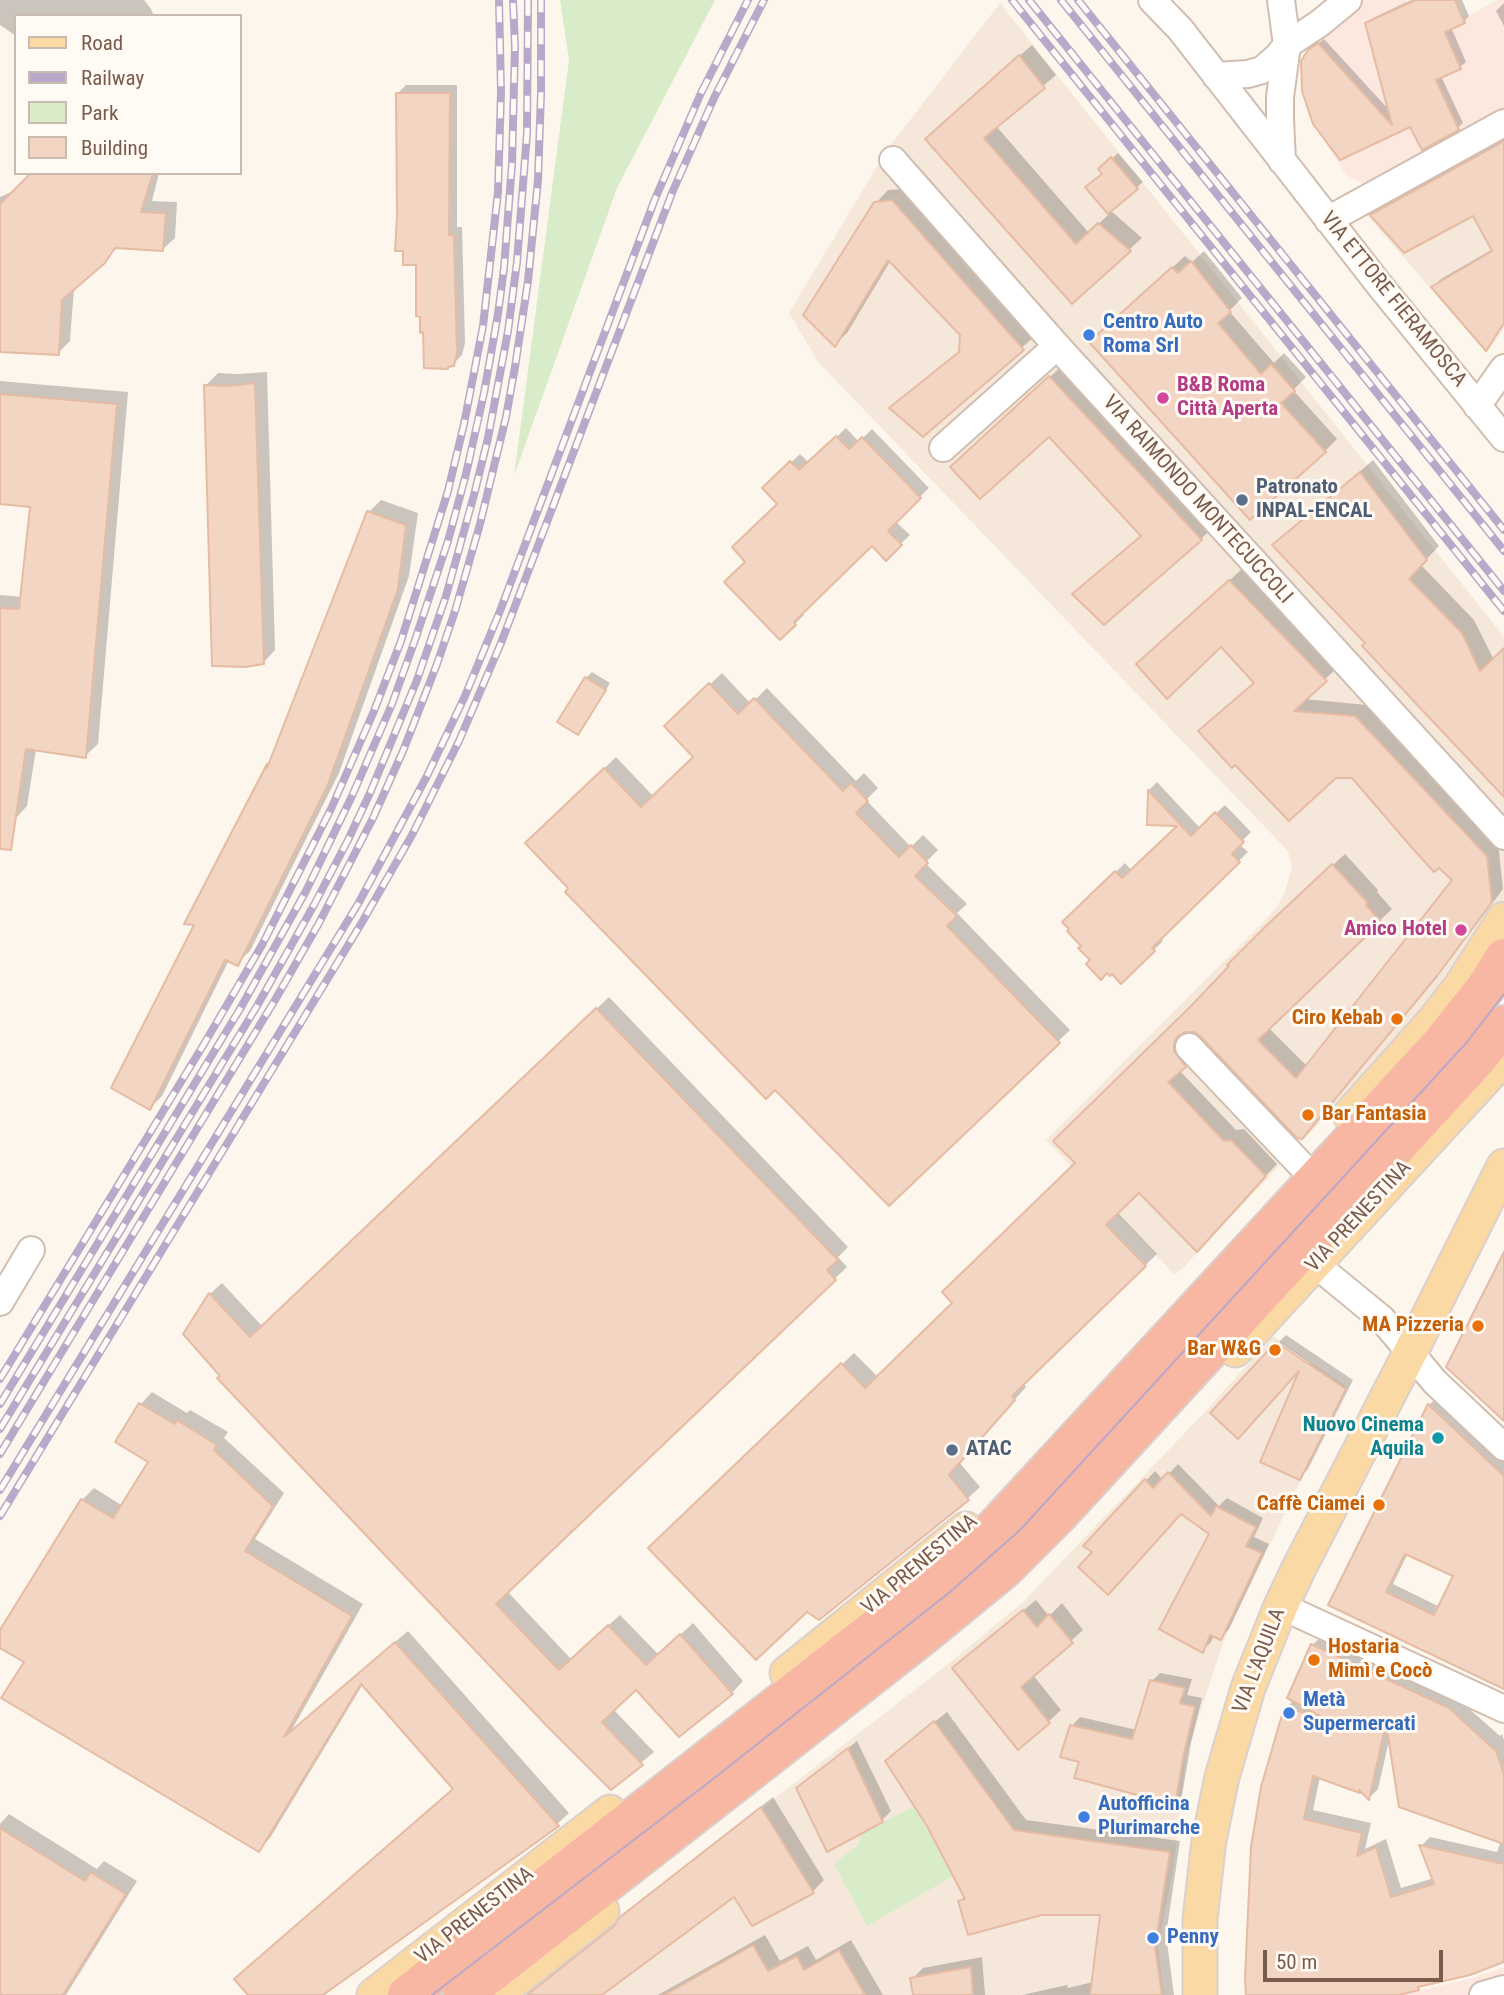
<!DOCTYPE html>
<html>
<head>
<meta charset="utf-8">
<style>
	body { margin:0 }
	#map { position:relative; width:1504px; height:1995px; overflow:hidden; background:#fdf6ec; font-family:"Roboto Condensed",sans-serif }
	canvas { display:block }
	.legend { position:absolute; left:14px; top:14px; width:228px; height:161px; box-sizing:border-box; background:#fffaf3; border:2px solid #cabbb1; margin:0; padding:9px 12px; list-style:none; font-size:21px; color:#7a5c4d }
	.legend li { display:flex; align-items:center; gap:14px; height:35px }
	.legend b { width:35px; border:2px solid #cabbb1 }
	.scale { position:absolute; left:1263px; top:1950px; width:180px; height:32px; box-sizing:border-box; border:4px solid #7a5c4d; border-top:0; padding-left:9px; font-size:21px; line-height:24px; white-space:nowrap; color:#7a5c4d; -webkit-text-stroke:5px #fffaf3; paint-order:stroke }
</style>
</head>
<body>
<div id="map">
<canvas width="1504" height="1995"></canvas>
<ul class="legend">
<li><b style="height:9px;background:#fbd9a5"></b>Road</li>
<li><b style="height:9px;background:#b9a8c9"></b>Railway</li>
<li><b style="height:19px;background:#d8ecc9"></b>Park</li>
<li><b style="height:19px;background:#f3d5c3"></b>Building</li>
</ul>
<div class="scale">50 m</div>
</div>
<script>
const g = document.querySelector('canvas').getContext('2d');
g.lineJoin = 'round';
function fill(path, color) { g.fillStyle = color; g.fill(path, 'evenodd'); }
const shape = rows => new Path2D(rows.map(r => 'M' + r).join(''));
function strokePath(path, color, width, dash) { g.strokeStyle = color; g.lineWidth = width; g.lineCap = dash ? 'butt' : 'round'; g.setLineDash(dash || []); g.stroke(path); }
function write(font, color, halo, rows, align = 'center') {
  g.font = font + ' "Roboto Condensed",sans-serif'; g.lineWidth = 6; g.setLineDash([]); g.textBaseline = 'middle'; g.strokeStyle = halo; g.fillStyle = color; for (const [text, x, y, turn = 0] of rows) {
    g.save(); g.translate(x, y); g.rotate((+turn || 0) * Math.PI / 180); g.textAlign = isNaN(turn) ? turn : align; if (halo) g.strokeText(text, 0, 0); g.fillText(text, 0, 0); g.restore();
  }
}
fill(shape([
	[1000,3,1504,637,1504,899,1435,1000,1182,1269,1174,1274,1046,1140,1270,915,1278,905,1285,891,1292,868,1288,851,819,363,789,313,887,150],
	[1504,134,1504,328,1487,353,1365,213],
	[1273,1336,1346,1386,1224,1640,1186,1755,1174,1865,1158,1947,1164,1995,520,1995,947,1665,1022,1603,1204,1413]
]), '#f5e8da');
fill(shape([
	[1360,0,1406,0,1426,40,1497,0,1504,0,1504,113,1372,189,1346,175,1313,124,1302,91,1300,62,1315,40],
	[1504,1967,1504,1995,1398,1995,1469,1979]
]), '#fde8e0');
fill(shape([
	[560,0,715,0,617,188,514,476,569,60],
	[914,1806,953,1876,867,1926,834,1864,857,1846,863,1833]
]), '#d8ecc9');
fill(shape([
	[0,0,144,0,151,9,154,16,16,16,16,36,0,25],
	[1411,0,1462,0,1469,16,1464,21,1451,27,1466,62,1460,67,1441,76,1463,123,1458,128,1411,124,1341,158,1316,45,1324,39,1391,112,1367,23,1373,18],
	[1504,3,1504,26,1496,11],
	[1032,45,1056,75,996,126,1089,233,1109,214,1087,187,1103,174,1106,164,1118,153,1143,182,1110,210,1142,238,1072,301,939,127],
	[406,85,457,85,457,227,462,227,465,343,462,355,453,364,418,263,398,216,397,94],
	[1504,139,1504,324,1493,341,1486,349,1433,287,1441,279,1493,249,1473,214,1372,215,1380,207],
	[33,173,159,173,152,201,177,202,175,238,163,249,118,247,74,288,70,341,58,353,0,351,0,197,16,190],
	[904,189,1035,336,923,435,892,407,904,396,961,350,962,334,891,260,847,333,835,344,876,203,888,190],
	[1204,251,1242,298,1229,311,1274,363,1284,353,1306,377,1293,390,1337,439,1325,451,1104,330,1185,256,1192,262],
	[1063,365,1213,527,1201,539,1075,594,1142,535,1049,434,964,455],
	[267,372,275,650,263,663,206,385,218,373,239,374],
	[0,381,128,392,98,744,85,756,36,749,27,806,15,819,0,818,0,595,22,597,32,505,0,503],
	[846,428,859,442,872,429,929,488,895,521,910,535,886,558,872,544,802,612,804,615,780,638,747,562,779,503,764,488,800,454,809,463],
	[1373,460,1439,546,1421,565,1474,620,1494,660,1504,650,1504,789,1275,545],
	[381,500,418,513,409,576,339,773,250,951,237,963,229,960,162,1096,150,1108,197,924,271,763,369,512],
	[1242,569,1337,668,1304,699,1367,705,1498,843,1503,889,1448,962,1314,1125,1195,1030,1185,1030,1185,1039,1197,1054,1179,1070,1236,1130,1244,1129,1277,1164,1208,1238,1139,1191,1117,1212,1157,1254,1023,1383,1026,1387,959,1462,980,1487,968,1498,819,1618,806,1610,650,1548,854,1353,878,1377,954,1303,1077,1163,1198,1001,1279,915,1345,854,1378,890,1377,892,1392,909,1268,1027,1307,1066,1454,880,1353,776,1255,683,1221,644,1150,653],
	[592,672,610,683,584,727,578,733,586,678],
	[722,673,751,704,767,688,856,781,864,773,878,788,866,800,911,847,923,835,938,850,925,863,967,904,957,913,1070,1030,889,1203,776,1088,570,888,528,843,616,757,654,797,696,757,666,726],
	[1157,782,1200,828,1225,805,1251,832,1239,844,1248,852,1160,938,1163,941,1122,981,1112,971,1092,960,1065,922,1125,863,1132,871,1181,825,1149,824,1149,790],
	[609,997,848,1247,838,1257,847,1267,507,1591,571,1659,620,1615,659,1655,693,1623,743,1681,732,1693,636,1687,613,1709,654,1752,611,1788,222,1376,210,1294,222,1283,262,1326],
	[1286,1335,1353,1380,1308,1469,1300,1478,1262,1461,1304,1366,1238,1437,1213,1413,1277,1345,1308,1366,1310,1363,1279,1342],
	[152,1392,187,1413,190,1410,228,1432,224,1438,284,1493,255,1539,363,1604,291,1731,408,1631,569,1813,557,1824,320,1995,251,1995,455,1788,363,1684,270,1838,258,1850,26,1661,0,1646,0,1633,82,1500,94,1488,123,1506,151,1461,141,1404],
	[1437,1398,1504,1460,1504,1677,1330,1604,1429,1405],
	[1408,1553,1455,1575,1440,1607,1393,1584],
	[1178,1464,1219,1506,1227,1498,1263,1518,1254,1537,1269,1544,1229,1629,1220,1638,1214,1635,1211,1642,1202,1651,1211,1533,1181,1512,1095,1551,1086,1545,1155,1471,1163,1480],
	[1036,1600,1049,1616,1062,1603,1083,1630,1033,1675,1061,1710,1048,1722,967,1656],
	[1322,1636,1458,1699,1500,1736,1502,1734,1504,1740,1504,1960,1422,1984,1418,1989,1391,1995,1247,1995,1285,1709,1294,1700,1312,1645],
	[1390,1736,1501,1841,1497,1852,1430,1837,1421,1846,1434,1878,1401,1888,1386,1839,1365,1849,1371,1823,1313,1810,1320,1777,1360,1791,1361,1789,1369,1798,1378,1789],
	[1160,1673,1192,1679,1187,1695,1202,1698,1191,1743,1182,1795,1174,1803,1081,1761,1072,1726,1080,1717,1137,1730,1152,1681],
	[947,1712,1026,1820,1180,1841,1166,1935,1174,1995,1022,1995,1067,1985,1068,1988,1093,1982,1102,1913,960,1901,965,1896,899,1750],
	[857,1741,891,1811,882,1820,798,1788],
	[773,1797,824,1880,813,1891,735,1895,600,1995,527,1995,619,1922,634,1906],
	[9,1814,97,1869,104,1861,137,1881,66,1995,0,1995,0,1824],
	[765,1935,780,1961,808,1946,816,1960,851,1940,883,1995,658,1995],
	[982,1957,985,1995,915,1995,912,1979,923,1968]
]), '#0003');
const building = shape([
	[1416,0,1455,0,1465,23,1445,32,1461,69,1436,80,1459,130,1422,150,1410,127,1340,160,1313,124,1302,91,1301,61,1308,50,1318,43,1392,125,1365,23,1416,0],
	[1019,55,1045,88,984,138,1076,244,1098,223,1131,251,1072,304,925,139,1019,55],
	[396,93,450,93,449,235,454,235,457,353,454,366,448,367,448,369,424,368,423,332,420,333,420,317,416,316,416,265,403,265,403,251,395,251,397,216,396,93],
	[1504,141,1504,323,1486,351,1431,287,1492,251,1473,216,1404,253,1370,215,1504,141],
	[1111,157,1138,189,1108,214,1085,187,1102,174,1098,169,1111,157],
	[31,173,153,173,141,212,166,213,163,251,115,248,105,263,62,300,59,355,0,352,0,204,31,173],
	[892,200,1024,350,923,437,889,408,959,352,960,335,888,260,835,347,803,315,874,202,892,200],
	[1191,261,1231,312,1218,323,1261,374,1271,364,1295,391,1281,403,1326,452,1250,520,1089,342,1172,267,1178,273,1191,261],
	[1049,376,1202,540,1104,625,1072,594,1141,536,1049,437,980,499,950,467,1049,376],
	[255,383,264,664,245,667,212,666,204,385,226,386,255,383],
	[0,394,117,404,86,758,26,749,11,850,0,849,0,608,19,609,30,507,0,504,0,394],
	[836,436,849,449,862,437,921,498,888,531,902,545,886,561,872,546,794,622,796,625,780,640,724,582,745,562,732,547,777,504,762,488,790,461,799,470,836,436],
	[1360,472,1427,560,1409,579,1462,633,1480,671,1504,648,1504,797,1362,646,1365,643,1272,545,1360,472],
	[367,511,406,525,398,589,327,787,238,966,225,960,150,1110,111,1088,194,925,184,924,267,764,267,768,367,511],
	[1229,580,1327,681,1294,711,1355,716,1487,856,1492,902,1437,976,1302,1139,1297,1138,1200,1036,1194,1032,1186,1032,1178,1036,1174,1043,1174,1051,1186,1067,1168,1082,1224,1141,1231,1140,1266,1176,1197,1252,1139,1193,1106,1225,1146,1266,1012,1396,1015,1400,949,1475,969,1500,819,1620,807,1612,756,1660,648,1548,841,1363,865,1388,952,1303,942,1292,1075,1163,1053,1141,1192,1005,1229,966,1227,965,1265,927,1332,864,1368,903,1366,905,1381,922,1258,1040,1296,1078,1452,880,1439,868,1434,872,1413,849,1352,778,1336,778,1289,821,1235,765,1232,768,1198,731,1254,683,1221,647,1167,699,1136,664,1229,580],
	[585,677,606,690,578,735,557,722,585,677],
	[709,683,738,714,754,698,843,791,851,783,868,801,856,813,899,857,911,845,928,863,915,876,957,916,947,926,1060,1043,889,1206,775,1090,766,1099,565,892,568,888,525,843,604,768,641,807,693,757,664,726,709,683],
	[1148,790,1191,836,1215,812,1244,842,1232,854,1240,862,1152,948,1155,951,1121,984,1112,974,1110,976,1107,973,1101,980,1086,964,1090,960,1078,948,1081,946,1067,931,1069,929,1062,922,1115,871,1122,878,1177,826,1147,825,1148,790],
	[596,1008,838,1260,827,1270,836,1280,496,1604,559,1670,608,1625,646,1665,680,1634,733,1694,679,1737,636,1690,602,1722,643,1765,611,1790,546,1725,217,1378,220,1376,183,1334,209,1293,250,1337,596,1008],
	[1504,1252,1504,1421,1446,1367,1504,1252],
	[1276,1342,1346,1389,1300,1480,1260,1462,1299,1371,1238,1439,1210,1413,1276,1342],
	[139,1403,175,1424,177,1420,217,1445,214,1450,273,1506,245,1551,352,1616,284,1737,395,1642,559,1826,323,1995,248,1995,234,1979,453,1789,361,1684,259,1852,1,1698,24,1662,0,1648,0,1630,81,1499,113,1518,148,1462,115,1442,139,1403],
	[1428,1404,1504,1476,1504,1689,1328,1605,1428,1404],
	[1405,1554,1453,1576,1434,1615,1386,1592,1405,1554],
	[1168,1472,1211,1516,1216,1506,1256,1527,1246,1546,1262,1553,1221,1640,1210,1635,1203,1653,1159,1629,1209,1534,1181,1514,1108,1595,1078,1567,1092,1552,1083,1546,1145,1479,1153,1488,1168,1472],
	[1023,1610,1037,1627,1049,1614,1073,1643,1021,1687,1050,1723,1018,1750,952,1668,1023,1610],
	[1311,1644,1449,1708,1496,1751,1504,1774,1504,1844,1399,1807,1386,1723,1369,1800,1359,1790,1360,1793,1313,1776,1304,1819,1362,1833,1357,1856,1376,1847,1391,1897,1434,1884,1419,1845,1504,1864,1504,1962,1470,1975,1418,1987,1419,1990,1399,1995,1246,1995,1245,1979,1251,1847,1261,1787,1284,1708,1320,1716,1287,1698,1311,1644],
	[1150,1680,1185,1688,1180,1703,1195,1707,1184,1753,1175,1805,1074,1778,1079,1762,1060,1757,1070,1725,1132,1739,1150,1680],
	[934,1721,1014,1830,1170,1852,1155,1947,1162,1995,1090,1995,1100,1915,1042,1915,968,1935,958,1901,965,1899,927,1826,885,1761,934,1721],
	[848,1748,883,1822,827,1852,796,1788,848,1748],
	[761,1807,814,1893,752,1926,734,1897,602,1995,527,1995,614,1926,620,1917,761,1807],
	[0,1828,85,1881,90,1872,126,1894,63,1995,0,1995,0,1828],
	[753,1945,768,1971,797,1956,804,1970,839,1950,865,1995,664,1995,753,1945],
	[971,1967,973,1995,913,1995,910,1978,971,1967]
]);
fill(building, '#f3d5c3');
strokePath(building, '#e6bba3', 2);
const minor = shape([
	[1152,0,1180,29,1381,287,1504,438],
	[1281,0,1287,45,1320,23,1348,0],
	[1216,76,1248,74,1262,70,1277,57,1287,45,1280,97,1280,119,1282,161],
	[893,160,1057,346,1504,836],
	[1328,220,1504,123],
	[1477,406,1504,368],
	[943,448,1057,346],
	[1189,1047,1303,1167],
	[1315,1264,1382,1319,1435,1382,1504,1447],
	[0,1302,31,1250],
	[1281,1606,1504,1709],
	[1483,1995,1504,1989]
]);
const major = shape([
	[1350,1115,1433,1022,1459,989,1504,919],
	[1235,1350,1504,1058],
	[787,1673,966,1529],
	[374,1995,610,1812],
	[496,1995,602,1911],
	[1200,1995,1200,1919,1209,1840,1222,1777,1248,1688,1281,1606,1299,1568,1410,1353,1504,1166]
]);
const highway = shape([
	[407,1995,900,1609,989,1534,1439,1046,1486,987,1504,958],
	[463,1995,772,1754,927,1632,1005,1568,1058,1515,1477,1059,1504,1025]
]);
strokePath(minor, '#d1beb0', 30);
strokePath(major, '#dad1cd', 37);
strokePath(highway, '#dad1cd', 42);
strokePath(minor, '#fff', 26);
strokePath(major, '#fbd9a5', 33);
strokePath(highway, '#f7b7a3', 38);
strokePath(shape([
	[432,1995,708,1783,850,1671,950,1592,1020,1530,1467,1042,1504,994]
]), '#b9a8c9', 2);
const rail = shape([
	[1012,0,1504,611],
	[1029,0,1504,591],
	[1061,0,1504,551],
	[1078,0,1504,530],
	[0,1379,204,1044,262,945,331,809,374,711,401,641,448,491,464,424,483,326,498,192,501,92,499,0],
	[0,1404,240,1009,306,891,352,796,392,704,415,640,448,541,466,474,484,393,498,314,504,268,512,164,515,47,513,0],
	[0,1429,257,1006,314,905,348,840,370,793,417,680,446,596,474,495,488,438,508,331,517,262,527,133,528,0],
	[0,1454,275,1000,319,923,373,818,403,751,437,664,455,611,480,524,506,417,515,367,528,281,538,180,541,93,541,0],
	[0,1490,358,904,427,776,465,696,500,611,655,199,701,93,748,0],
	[0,1516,361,924,412,835,459,741,501,643,672,193,714,98,764,0]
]);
strokePath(rail, '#b9a8c9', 8);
strokePath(rail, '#fffaf3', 5, [16]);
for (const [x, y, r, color] of [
	[1089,335,7,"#3f7fe0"],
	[1163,398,7,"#d1479c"],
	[1242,500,7,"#5c6f8a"],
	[1461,930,7,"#d1479c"],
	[1397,1019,7,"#e8710a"],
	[1308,1115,7,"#e8710a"],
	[1478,1326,7,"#e8710a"],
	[1275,1350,7,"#e8710a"],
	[1438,1438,7,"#0f9aa8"],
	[952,1450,7,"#5c6f8a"],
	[1379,1505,7,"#e8710a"],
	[1314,1660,7,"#e8710a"],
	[1289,1713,7,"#3f7fe0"],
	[1084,1817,7,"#3f7fe0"],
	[1153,1938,7,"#3f7fe0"]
]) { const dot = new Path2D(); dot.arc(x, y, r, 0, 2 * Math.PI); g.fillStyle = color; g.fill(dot); strokePath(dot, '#fffaf3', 2.5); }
write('21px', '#7a5c4d', '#fffaf3', [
	["VIA ETTORE FIERAMOSCA",1393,300,51],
	["VIA RAIMONDO MONTECUCCOLI",1197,500,48],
	["VIA PRENESTINA",1359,1217,-47],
	["VIA PRENESTINA",920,1565,-40],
	["VIA L'AQUILA",1260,1661,-69],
	["VIA PRENESTINA",475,1916,-38]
]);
write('bold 21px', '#366cbe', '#fffaf3', [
	["Centro Auto",1103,323],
	["Roma Srl",1103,347],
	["Metà",1303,1701],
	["Supermercati",1303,1725],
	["Autofficina",1098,1805],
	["Plurimarche",1098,1829],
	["Penny",1167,1938]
], 'left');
write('bold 21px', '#b23c85', '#fffaf3', [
	["B&B Roma",1177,386],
	["Città Aperta",1177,410],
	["Amico Hotel",1447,930,"right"]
], 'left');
write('bold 21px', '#4e5e75', '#fffaf3', [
	["Patronato",1256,488],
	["INPAL-ENCAL",1256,512],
	["ATAC",966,1450]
], 'left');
write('bold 21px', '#c56008', '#fffaf3', [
	["Ciro Kebab",1383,1019],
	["Bar Fantasia",1322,1115,"left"],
	["MA Pizzeria",1464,1326],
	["Bar W&G",1261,1350],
	["Caffè Ciamei",1365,1505],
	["Hostaria",1328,1648,"left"],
	["Mimì e Cocò",1328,1672,"left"]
], 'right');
write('bold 21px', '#0d838f', '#fffaf3', [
	["Nuovo Cinema",1424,1426],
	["Aquila",1424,1450]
], 'right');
</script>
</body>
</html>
